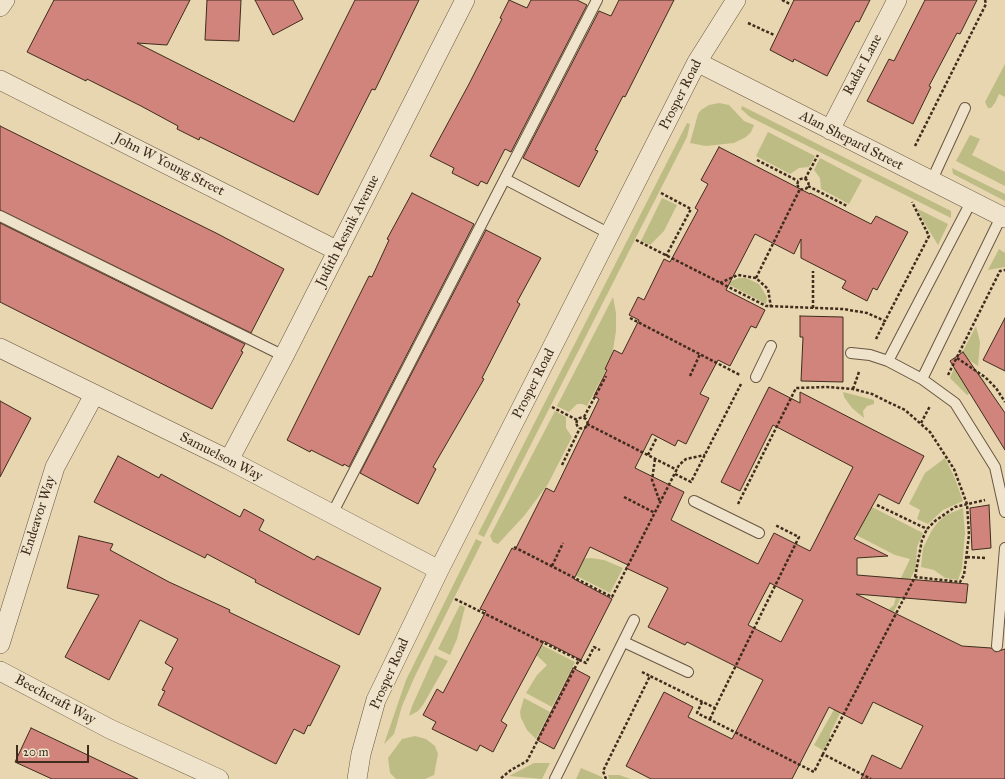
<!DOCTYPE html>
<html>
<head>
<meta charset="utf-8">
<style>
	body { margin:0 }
	#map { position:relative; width:1005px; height:779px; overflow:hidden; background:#e7d6af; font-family:"IM FELL Great Primer",serif }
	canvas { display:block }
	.scale { position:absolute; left:16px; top:745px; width:73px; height:18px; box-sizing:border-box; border:2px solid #3f2c1d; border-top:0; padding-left:5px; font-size:12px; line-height:14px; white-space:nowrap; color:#3f2c1d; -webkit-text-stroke:3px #efe4cb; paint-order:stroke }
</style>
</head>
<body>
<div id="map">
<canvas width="1005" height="779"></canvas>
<div class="scale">20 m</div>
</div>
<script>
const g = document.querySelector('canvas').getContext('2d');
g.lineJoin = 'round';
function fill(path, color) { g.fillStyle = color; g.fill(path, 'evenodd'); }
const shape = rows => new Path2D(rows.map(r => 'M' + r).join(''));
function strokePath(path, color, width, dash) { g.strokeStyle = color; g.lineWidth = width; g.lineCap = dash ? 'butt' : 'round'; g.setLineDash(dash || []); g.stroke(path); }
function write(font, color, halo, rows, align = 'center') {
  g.font = font + ' "IM FELL Great Primer",serif'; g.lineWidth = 3; g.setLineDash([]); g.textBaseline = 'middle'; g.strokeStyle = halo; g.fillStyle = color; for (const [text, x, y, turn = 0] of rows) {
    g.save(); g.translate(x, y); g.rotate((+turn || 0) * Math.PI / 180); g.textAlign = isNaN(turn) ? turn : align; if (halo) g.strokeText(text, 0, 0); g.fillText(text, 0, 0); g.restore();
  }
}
fill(shape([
	[1005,64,1005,97,999,94,995,103,991,108,988,108,985,102],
	[719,103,729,105,744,121,754,125,751,132,746,137,734,143,706,146,690,143,698,114,701,110,709,105],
	[742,106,951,211,951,218,750,117,741,109],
	[687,123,690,124,687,137,484,537,478,534],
	[768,132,815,156,809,167,799,168,790,174,756,156],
	[970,135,980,139,972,155,1005,172,1005,186,956,161],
	[820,158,862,180,849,204,821,189,820,178,814,170],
	[952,168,1005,194,1005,201,953,174],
	[662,198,677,205,664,231,650,245,641,241],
	[916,208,948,224,938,245,927,227],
	[999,249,1005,253,1005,267,988,270],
	[739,278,746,278,759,284,767,297,766,304,726,283],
	[613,297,616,313,616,331,613,350,606,370,587,406,582,404,577,404,569,412,557,406],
	[976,326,980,342,978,366,961,355],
	[957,361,980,375,986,383,967,395,950,378],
	[843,392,874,400,874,404,867,406,863,411,864,418,852,408,844,397],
	[555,411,566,417,566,428,572,437,548,484,524,516,498,544,493,542,490,536],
	[945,458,954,476,963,501,943,510,928,524,917,519,920,510,909,504,925,473],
	[840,491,867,513,872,507,923,533,917,547,916,568,851,696,847,699,830,734,830,738,824,751,814,745,836,706,880,617,894,605,900,580,910,559,895,555,825,519],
	[963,508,965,533,962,569,958,580,945,578,934,570,921,567,923,548,932,530,938,522,946,515],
	[476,539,482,542,415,676,402,706,394,734,384,744,406,680],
	[591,558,604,560,623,568,610,593,561,568,581,559],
	[460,605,465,607,457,639,450,655,438,649],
	[528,638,575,662,552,707,526,693,537,675,547,665,531,650],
	[435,655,448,661,423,705,418,711,409,716,412,706],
	[524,698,550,712,536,739,527,730,521,718,520,712],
	[415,736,426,739,435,746,438,754,434,775,425,779,396,779,390,773,388,758,402,739],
	[534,763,550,763,542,779,509,776],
	[581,768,602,777,603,779,576,779],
	[608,775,619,775,631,779,609,779]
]), '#bebc85');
const building = shape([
	[54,0,190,0,167,45,137,43,294,122,355,0,419,0,375,90,372,89,318,195,200,137,199,140,177,129,178,126,141,106,87,79,86,81,27,52,54,0],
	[207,0,241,0,239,41,205,40,207,0],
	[255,0,293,0,303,19,273,35,255,0],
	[509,0,527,8,531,0,577,0,587,5,511,152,505,149,487,184,481,181,478,186,452,173,454,168,430,156,469,84,502,19,500,18,509,0],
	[619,0,674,0,625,97,623,96,595,150,598,151,579,187,523,158,599,11,611,16,619,0],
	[794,0,870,0,859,22,856,21,827,76,794,59,793,62,770,50,794,0],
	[925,0,977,0,960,34,957,33,929,86,931,87,913,124,867,101,889,59,894,61,925,0],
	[0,126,218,234,284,269,251,333,0,210,0,126],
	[719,147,810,194,810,193,871,224,876,216,908,232,877,290,873,288,867,301,842,288,846,281,801,258,801,239,794,254,755,234,726,290,765,310,756,328,751,326,730,366,718,360,700,394,709,398,686,444,678,440,675,446,652,434,635,468,684,492,671,520,758,564,774,533,810,551,853,467,773,425,740,491,721,482,769,387,800,403,800,392,924,456,899,504,879,494,854,539,888,556,857,558,857,575,968,584,966,603,856,594,962,646,991,648,996,652,1005,649,1005,779,861,779,872,755,901,769,923,726,873,702,862,724,829,707,792,779,651,779,626,766,664,692,693,707,688,717,732,739,763,680,687,642,685,645,648,627,668,588,626,568,628,565,590,547,574,579,612,599,581,660,544,641,501,721,507,725,493,752,480,745,477,751,432,729,436,722,423,715,437,689,443,693,486,611,480,609,512,548,515,550,546,488,554,492,599,399,594,396,607,370,605,369,614,350,622,354,639,320,629,315,638,297,644,300,664,259,670,262,698,210,695,208,708,184,701,180,719,147],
	[770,583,803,600,781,642,748,625,770,583],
	[412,193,474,224,349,467,344,464,343,466,311,450,310,452,287,440,369,276,372,277,389,240,387,239,412,193],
	[0,223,245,344,241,351,243,352,212,409,0,302,0,223],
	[486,230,541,258,517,302,520,304,482,378,484,379,433,467,436,469,418,504,360,473,486,230],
	[800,316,843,317,843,382,801,381,803,337,800,337,800,316],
	[1005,318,1005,371,983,360,1005,318],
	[963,352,1005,413,1005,450,950,361,963,352],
	[0,401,31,418,0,477,0,401],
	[118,456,159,478,161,474,240,517,244,509,264,520,259,530,314,560,317,556,381,588,359,635,286,598,255,582,256,580,207,554,205,558,94,502,118,456],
	[989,505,991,548,972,550,970,508,989,505],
	[79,536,113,544,110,550,169,582,230,610,229,612,340,666,310,726,308,725,304,734,294,729,276,764,158,705,165,691,162,690,173,668,165,663,178,639,140,620,109,680,65,657,99,595,67,588,79,536],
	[573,668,590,677,554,749,537,740,573,668],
	[31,728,138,779,52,779,15,762,31,728]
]);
fill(building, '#d0847b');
strokePath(building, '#3f2c1d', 1);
const service = shape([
	[505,179,610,234],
	[931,182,965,108],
	[0,216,284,356],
	[851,353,870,355,888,361,922,379,955,403,995,467,1005,512],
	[888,361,971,202],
	[756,377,771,346],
	[922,379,1001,217],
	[694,501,759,533],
	[332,514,597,0],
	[624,642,688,672],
	[997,646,1005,548],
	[555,779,634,620]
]);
const minor = shape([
	[0,7,5,0],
	[697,62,1005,218],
	[0,80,338,251],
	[830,130,897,0],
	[0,348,229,460,439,570],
	[229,460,284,356,465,0],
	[0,644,55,467,94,395],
	[0,671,110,729,219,779],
	[357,779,361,754,376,700,439,570,697,62,736,0]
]);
strokePath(service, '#695642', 12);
strokePath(minor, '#695642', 20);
strokePath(shape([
	[782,0,790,4],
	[748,23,774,35],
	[915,146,986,4,985,0],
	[757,160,798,181],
	'797.5 184a5.5 5.5 0 1 1 11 0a5.5 5.5 0 1 1-11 0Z',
	[805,179,818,155],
	[808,186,847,206],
	[661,193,691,209,666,256],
	[636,240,766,306,843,309,867,313,885,321,929,236,912,202],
	[756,278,800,189],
	[720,283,738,275,756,278,768,289,771,307],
	[813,308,813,271],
	[630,318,740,375],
	[876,339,885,321],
	[957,358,985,377,996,388,1005,402],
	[948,375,1000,271,1005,270],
	[690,376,700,354],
	[853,389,859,372],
	[552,407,577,420],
	[584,417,606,376],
	'576.5 423a5.5 5.5 0 1 1 11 0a5.5 5.5 0 1 1-11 0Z',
	[921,423,930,406],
	[587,424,677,470],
	[648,455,657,437],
	[655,459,652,480,660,502],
	[562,465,580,428],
	[675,474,691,482,741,384],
	[624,497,655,513],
	[738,504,796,388,827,387,853,389,872,394,890,403,905,410,930,432,954,469,967,504,969,535,964,575,960,582,915,577,823,754,871,779],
	[877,505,927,529],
	[514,547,612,597,679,465,686,459,705,455],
	[967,557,987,558],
	[552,566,563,543],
	[915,577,922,540,927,529,935,521,955,507,985,500],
	[455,599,579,660,527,761,511,770,500,779],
	[579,660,586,663,594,647,600,650],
	[642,672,650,676],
	[702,702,697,713,814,772,823,754],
	[710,719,715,708],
	[606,779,603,771,650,676,715,708,799,537,775,525]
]), '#3f2c1d', 2.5, [3, 2]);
strokePath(service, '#efe4cb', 10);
strokePath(minor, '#efe4cb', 19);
write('14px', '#3f2c1d', '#efe4cb', [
	["Radar Lane",863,65,-62],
	["Prosper Road",681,95,-63],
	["Alan Shepard Street",851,141,27],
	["John W Young Street",169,165,27],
	["Judith Resnik Avenue",348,231,-63],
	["Prosper Road",534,384,-63],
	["Samuelson Way",221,457,27],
	["Endeavor Way",39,516,-72],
	["Prosper Road",390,674,-66],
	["Beechcraft Way",55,700,28]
]);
</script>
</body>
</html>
